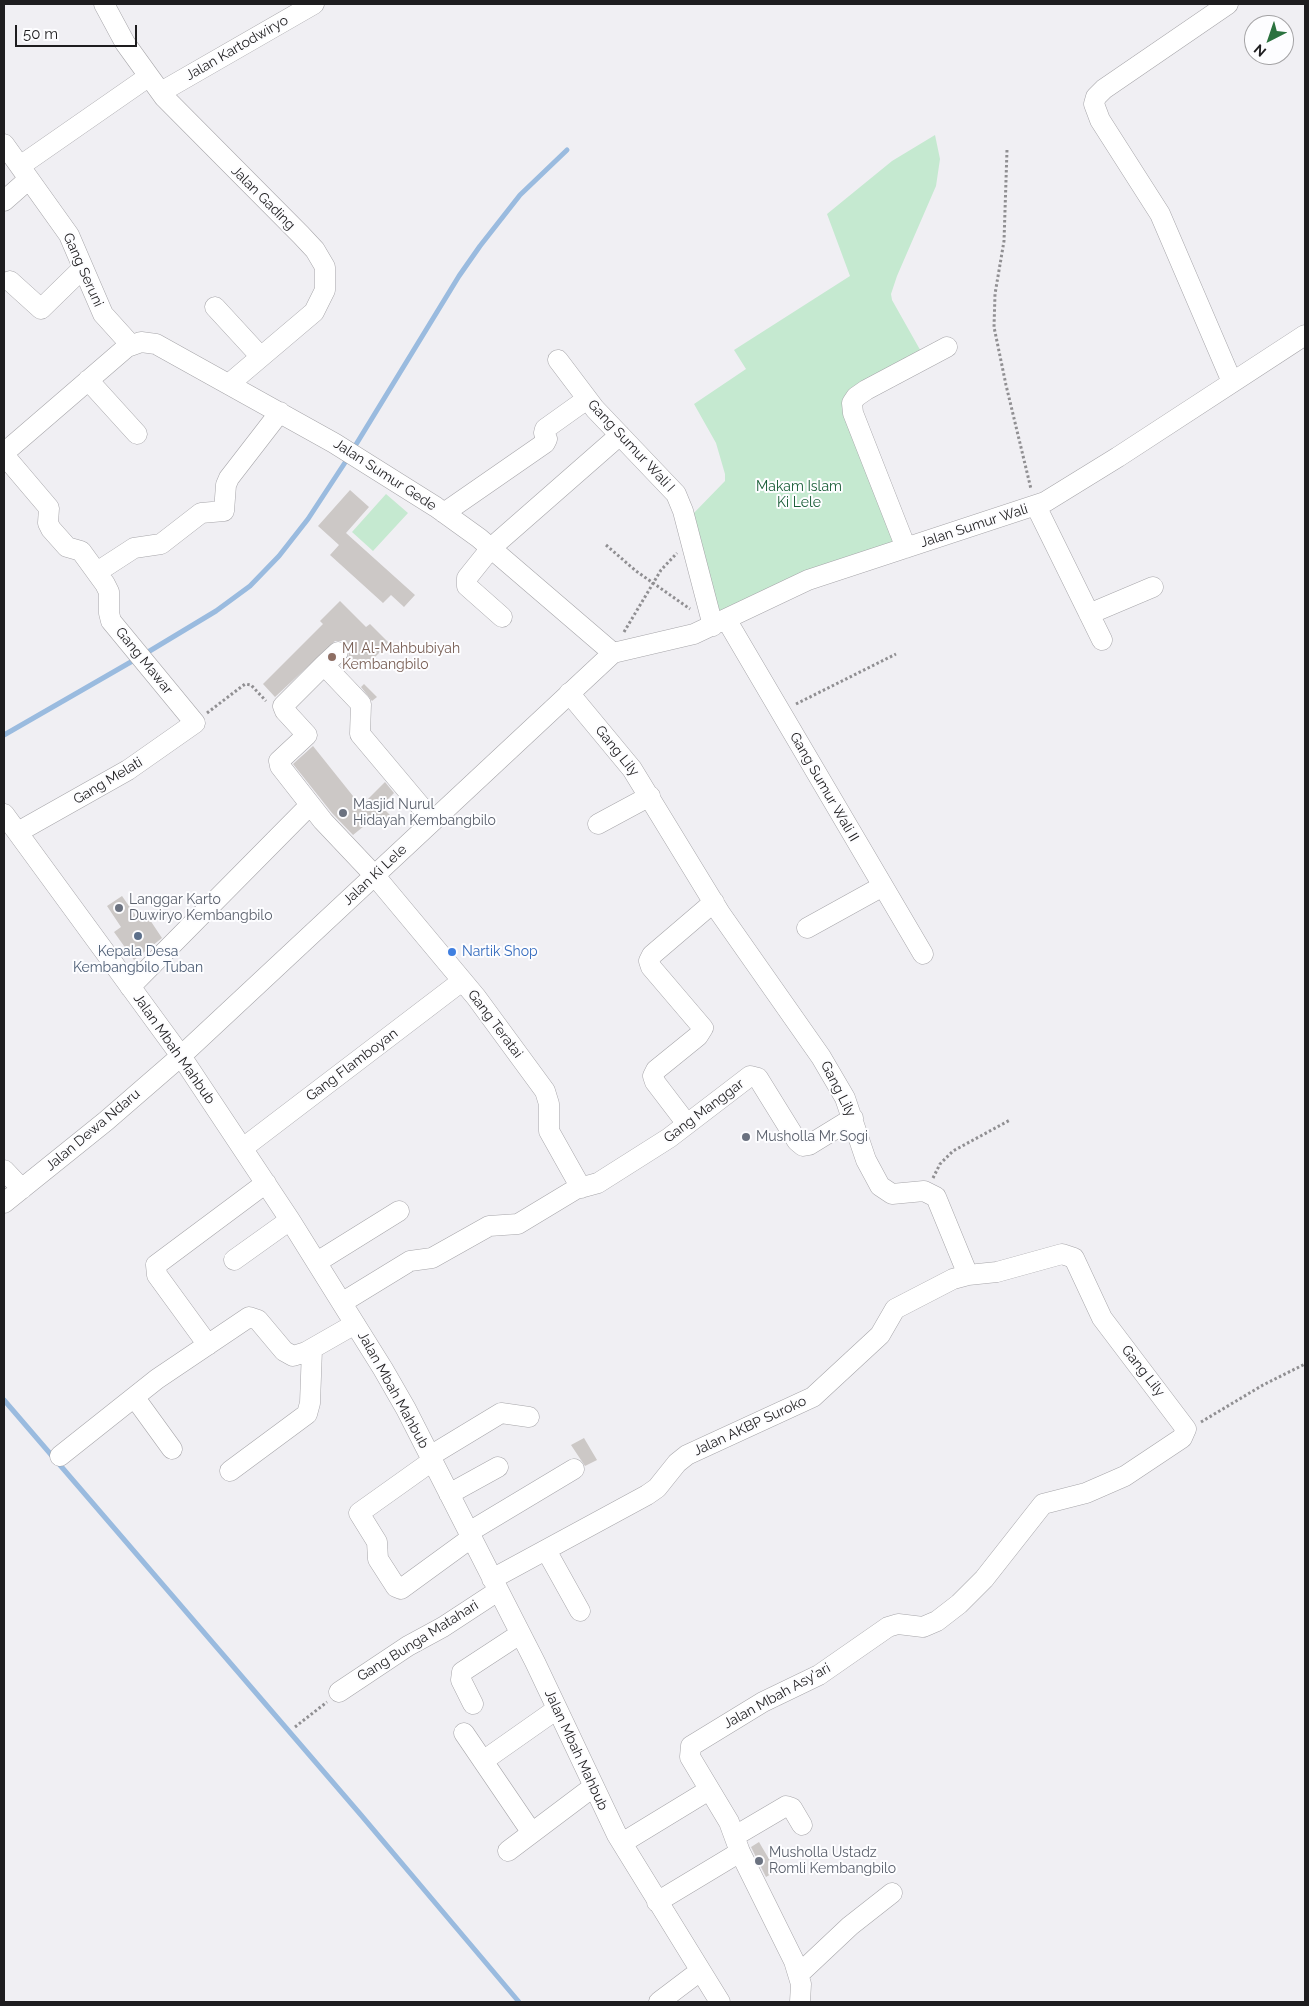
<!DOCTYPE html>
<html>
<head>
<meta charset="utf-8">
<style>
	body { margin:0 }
	#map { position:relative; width:1309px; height:2006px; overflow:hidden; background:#f0eff3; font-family:Raleway,sans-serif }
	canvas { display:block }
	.frame { position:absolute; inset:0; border:5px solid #1e1d1f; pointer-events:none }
	.north { position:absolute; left:1244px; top:15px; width:50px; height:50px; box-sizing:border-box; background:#fdfdff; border:1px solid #a4a3a5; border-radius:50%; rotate:221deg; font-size:14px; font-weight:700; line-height:20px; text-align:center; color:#1e1d1f }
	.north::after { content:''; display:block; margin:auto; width:18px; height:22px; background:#2b723f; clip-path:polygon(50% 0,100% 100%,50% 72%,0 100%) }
	.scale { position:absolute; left:15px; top:25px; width:122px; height:22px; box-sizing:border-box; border:2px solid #1e1d1f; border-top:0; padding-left:6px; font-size:15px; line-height:18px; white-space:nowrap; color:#1e1d1f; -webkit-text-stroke:4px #fdfdff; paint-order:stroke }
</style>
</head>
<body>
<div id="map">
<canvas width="1309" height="2006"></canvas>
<div class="frame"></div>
<div class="north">N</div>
<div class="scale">50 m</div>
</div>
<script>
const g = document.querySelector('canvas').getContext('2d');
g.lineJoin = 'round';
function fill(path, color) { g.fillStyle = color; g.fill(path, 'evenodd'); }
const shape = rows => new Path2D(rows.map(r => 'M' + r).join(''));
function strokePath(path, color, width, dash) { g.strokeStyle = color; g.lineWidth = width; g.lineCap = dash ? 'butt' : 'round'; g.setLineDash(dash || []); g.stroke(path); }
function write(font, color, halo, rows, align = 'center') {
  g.font = font + ' Raleway,sans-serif'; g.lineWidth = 4; g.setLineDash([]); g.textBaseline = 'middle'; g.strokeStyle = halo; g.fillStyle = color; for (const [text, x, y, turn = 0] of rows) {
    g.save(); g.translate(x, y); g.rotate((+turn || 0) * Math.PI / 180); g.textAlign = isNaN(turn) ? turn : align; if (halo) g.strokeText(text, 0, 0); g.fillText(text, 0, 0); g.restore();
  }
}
fill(shape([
	[935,135,940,159,936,186,897,276,891,294,892,300,923,355,856,392,898,543,718,616,690,517,725,481,725,474,716,443,694,404,746,369,734,350,850,276,827,214,892,161],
	[386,494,408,513,373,551,352,532]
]), '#c5e9d0');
strokePath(shape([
	[352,451,459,276,480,246,520,195,567,150],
	[143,655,216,611,250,586,279,556,308,519,348,458],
	[4,735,136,659],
	[4,1400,361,1815,519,2002]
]), '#9abbdf', 5);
fill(shape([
	[350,490,369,507,346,533,415,595,404,607,391,595,383,603,330,555,339,545,318,526],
	[340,601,366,627,370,624,389,643,361,671,348,657,350,650,347,644,342,641,335,641,275,697,263,684,323,624,320,621],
	[364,684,377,697,372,701,361,687],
	[313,746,361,806,385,782,394,793,381,806,391,816,381,826,374,818,353,835,332,813,293,764],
	[122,896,136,916,144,911,162,938,134,960,114,932,121,927,107,906],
	[584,1438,597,1460,585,1466,571,1445],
	[759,1842,776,1871,766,1877,751,1847]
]), '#ccc8c6');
const minor = shape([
	[104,4,125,43,164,97,301,235,315,250,325,267,325,290,314,312,229,384],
	[1228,4,1104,89,1096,97,1094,104,1100,120,1160,214,1232,382],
	[161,92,314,4],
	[4,144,69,235,103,314,131,345],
	[20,166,148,77],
	[4,201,29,179],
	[10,281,41,309,83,268],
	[215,307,261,357],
	[558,360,595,409,676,494,683,511,713,626],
	[88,380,137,434],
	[4,453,127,347,141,342,156,344,334,443,436,507,479,538,613,653],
	[4,455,49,508,48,523,51,529,67,547,81,551,105,584,109,592,109,613,111,621,195,723,128,770,18,832],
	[1036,506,1102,640],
	[444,513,545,443,547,439,544,433,545,429,587,399],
	[906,548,853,413,852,403,856,397,866,390,947,347],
	[97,572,134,548,161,544,201,513,224,511,226,485,229,478,280,412],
	[1089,614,1153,587],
	[502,617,467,586,467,578,491,548,620,435],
	[726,619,923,954],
	[338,652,324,665,361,704,360,734,433,821],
	[613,653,694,634,808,580,1045,502,1118,457,1305,335],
	[324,665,283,706,285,711,307,735,279,761,280,766,323,821,375,876,476,997,545,1091,549,1104,549,1131,581,1188],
	[569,693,632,769,720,913,821,1057,845,1098,866,1160,880,1186,892,1194,924,1191,936,1197,968,1275,997,1272,1062,1254,1074,1258,1102,1318,1186,1429,1182,1438,1125,1476,1086,1493,1043,1504,984,1579,959,1604,937,1621,923,1627,898,1624,888,1627,819,1675,763,1702,691,1746,690,1757,729,1822,740,1852,794,1961,801,1984,800,2002],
	[4,814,181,1056,290,1220,383,1369,406,1409,535,1662,617,1835,720,2002],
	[598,824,650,796],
	[807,928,883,886],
	[130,987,310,805],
	[687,1124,655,1082,653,1076,656,1070,698,1036,703,1028,651,967,649,961,652,955,714,902],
	[243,1148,462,981],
	[4,1170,22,1189],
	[4,1203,106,1121,181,1056,613,653],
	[234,1260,290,1220],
	[317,1262,399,1211],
	[343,1302,410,1261,432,1258,489,1226,518,1224,576,1189,598,1183,669,1138,750,1076,758,1078,797,1141,803,1146,809,1145,853,1118],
	[208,1345,157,1275,156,1265,266,1183],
	[135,1398,172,1449],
	[60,1456,157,1379,249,1317,258,1320,284,1351,293,1356,306,1352,355,1324],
	[430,1456,501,1413,529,1417],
	[432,1461,359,1513,377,1542,378,1559,396,1587,401,1589,471,1538],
	[230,1471,307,1414,310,1403,312,1349],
	[449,1494,498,1467],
	[469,1532,574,1469],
	[546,1550,580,1611],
	[492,1579,647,1495,657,1488,677,1463,687,1455,813,1397,880,1335,895,1309,953,1279,968,1275],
	[339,1692,408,1646,443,1627,498,1591],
	[473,1704,461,1680,462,1672,520,1634],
	[464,1733,532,1833],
	[483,1761,557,1709],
	[735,1836,786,1806,792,1808,802,1825],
	[622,1843,709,1790],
	[508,1851,593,1787],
	[657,1902,740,1852],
	[799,1974,850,1926,892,1893],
	[659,2002,700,1971]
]);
strokePath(minor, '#a6a5a9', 21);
strokePath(shape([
	[1007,150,1004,241,995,294,994,327,1006,385,1031,489],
	[606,545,636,571,690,609],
	[624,632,661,570,677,553],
	[796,704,896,654],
	[207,713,245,684,251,685,266,701],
	[933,1178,940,1164,953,1151,1010,1120],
	[1201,1422,1263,1385,1305,1364],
	[295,1727,327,1702]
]), '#908f92', 3, [2.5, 2.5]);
strokePath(minor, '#fff', 20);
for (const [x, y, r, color] of [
	[332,657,5,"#8d6e63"],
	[343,813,5,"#6b7280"],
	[119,908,5,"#6b7280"],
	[138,936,5,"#5c6f8a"],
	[452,952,5,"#3f7fe0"],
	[746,1137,5,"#6b7280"],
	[759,1861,5,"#6b7280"]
]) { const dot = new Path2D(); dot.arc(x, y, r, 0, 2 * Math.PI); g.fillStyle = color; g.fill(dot); strokePath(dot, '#fdfdff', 2); }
write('14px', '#1e1d1f', '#fdfdff', [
	["Jalan Kartodwiryo",237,48,-30],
	["Jalan Gading",263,198,45],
	["Gang Seruni",83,270,66],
	["Gang Sumur Wali I",631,446,47],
	["Jalan Sumur Gede",385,475,33],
	["Jalan Sumur Wali",974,526,-18],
	["Gang Mawar",144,661,51],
	["Gang Lily",617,751,51],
	["Gang Melati",108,781,-31],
	["Gang Sumur Wali II",824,787,60],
	["Jalan Ki Lele",375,875,-43],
	["Gang Teratai",495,1024,53],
	["Jalan Mbah Mahbub",174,1049,55],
	["Gang Flamboyan",352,1065,-37],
	["Gang Lily",838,1089,63],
	["Gang Manggar",704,1111,-37],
	["Jalan Dewa Ndaru",93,1130,-40],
	["Gang Lily",1143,1371,52],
	["Jalan Mbah Mahbub",393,1390,61],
	["Jalan AKBP Suroko",750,1426,-25],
	["Gang Bunga Matahari",418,1641,-32],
	["Jalan Mbah Asy'ari",777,1696,-29],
	["Jalan Mbah Mahbub",576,1750,65]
]);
write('14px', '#185c36', '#fdfdff', [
	["Makam Islam",799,487],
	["Ki Lele",799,503]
]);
write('14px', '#785e54', '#fdfdff', [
	["MI Al-Mahbubiyah",342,649],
	["Kembangbilo",342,665]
], 'left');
write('14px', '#5b616d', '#fdfdff', [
	["Masjid Nurul",353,805],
	["Hidayah Kembangbilo",353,821],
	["Langgar Karto",129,900],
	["Duwiryo Kembangbilo",129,916],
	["Musholla Mr Sogi",756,1137],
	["Musholla Ustadz",769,1853],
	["Romli Kembangbilo",769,1869]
], 'left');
write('14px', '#4e5e75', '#fdfdff', [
	["Kepala Desa",138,952],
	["Kembangbilo Tuban",138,968]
]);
write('14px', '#366cbe', '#fdfdff', [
	["Nartik Shop",462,952]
], 'left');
</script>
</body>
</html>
